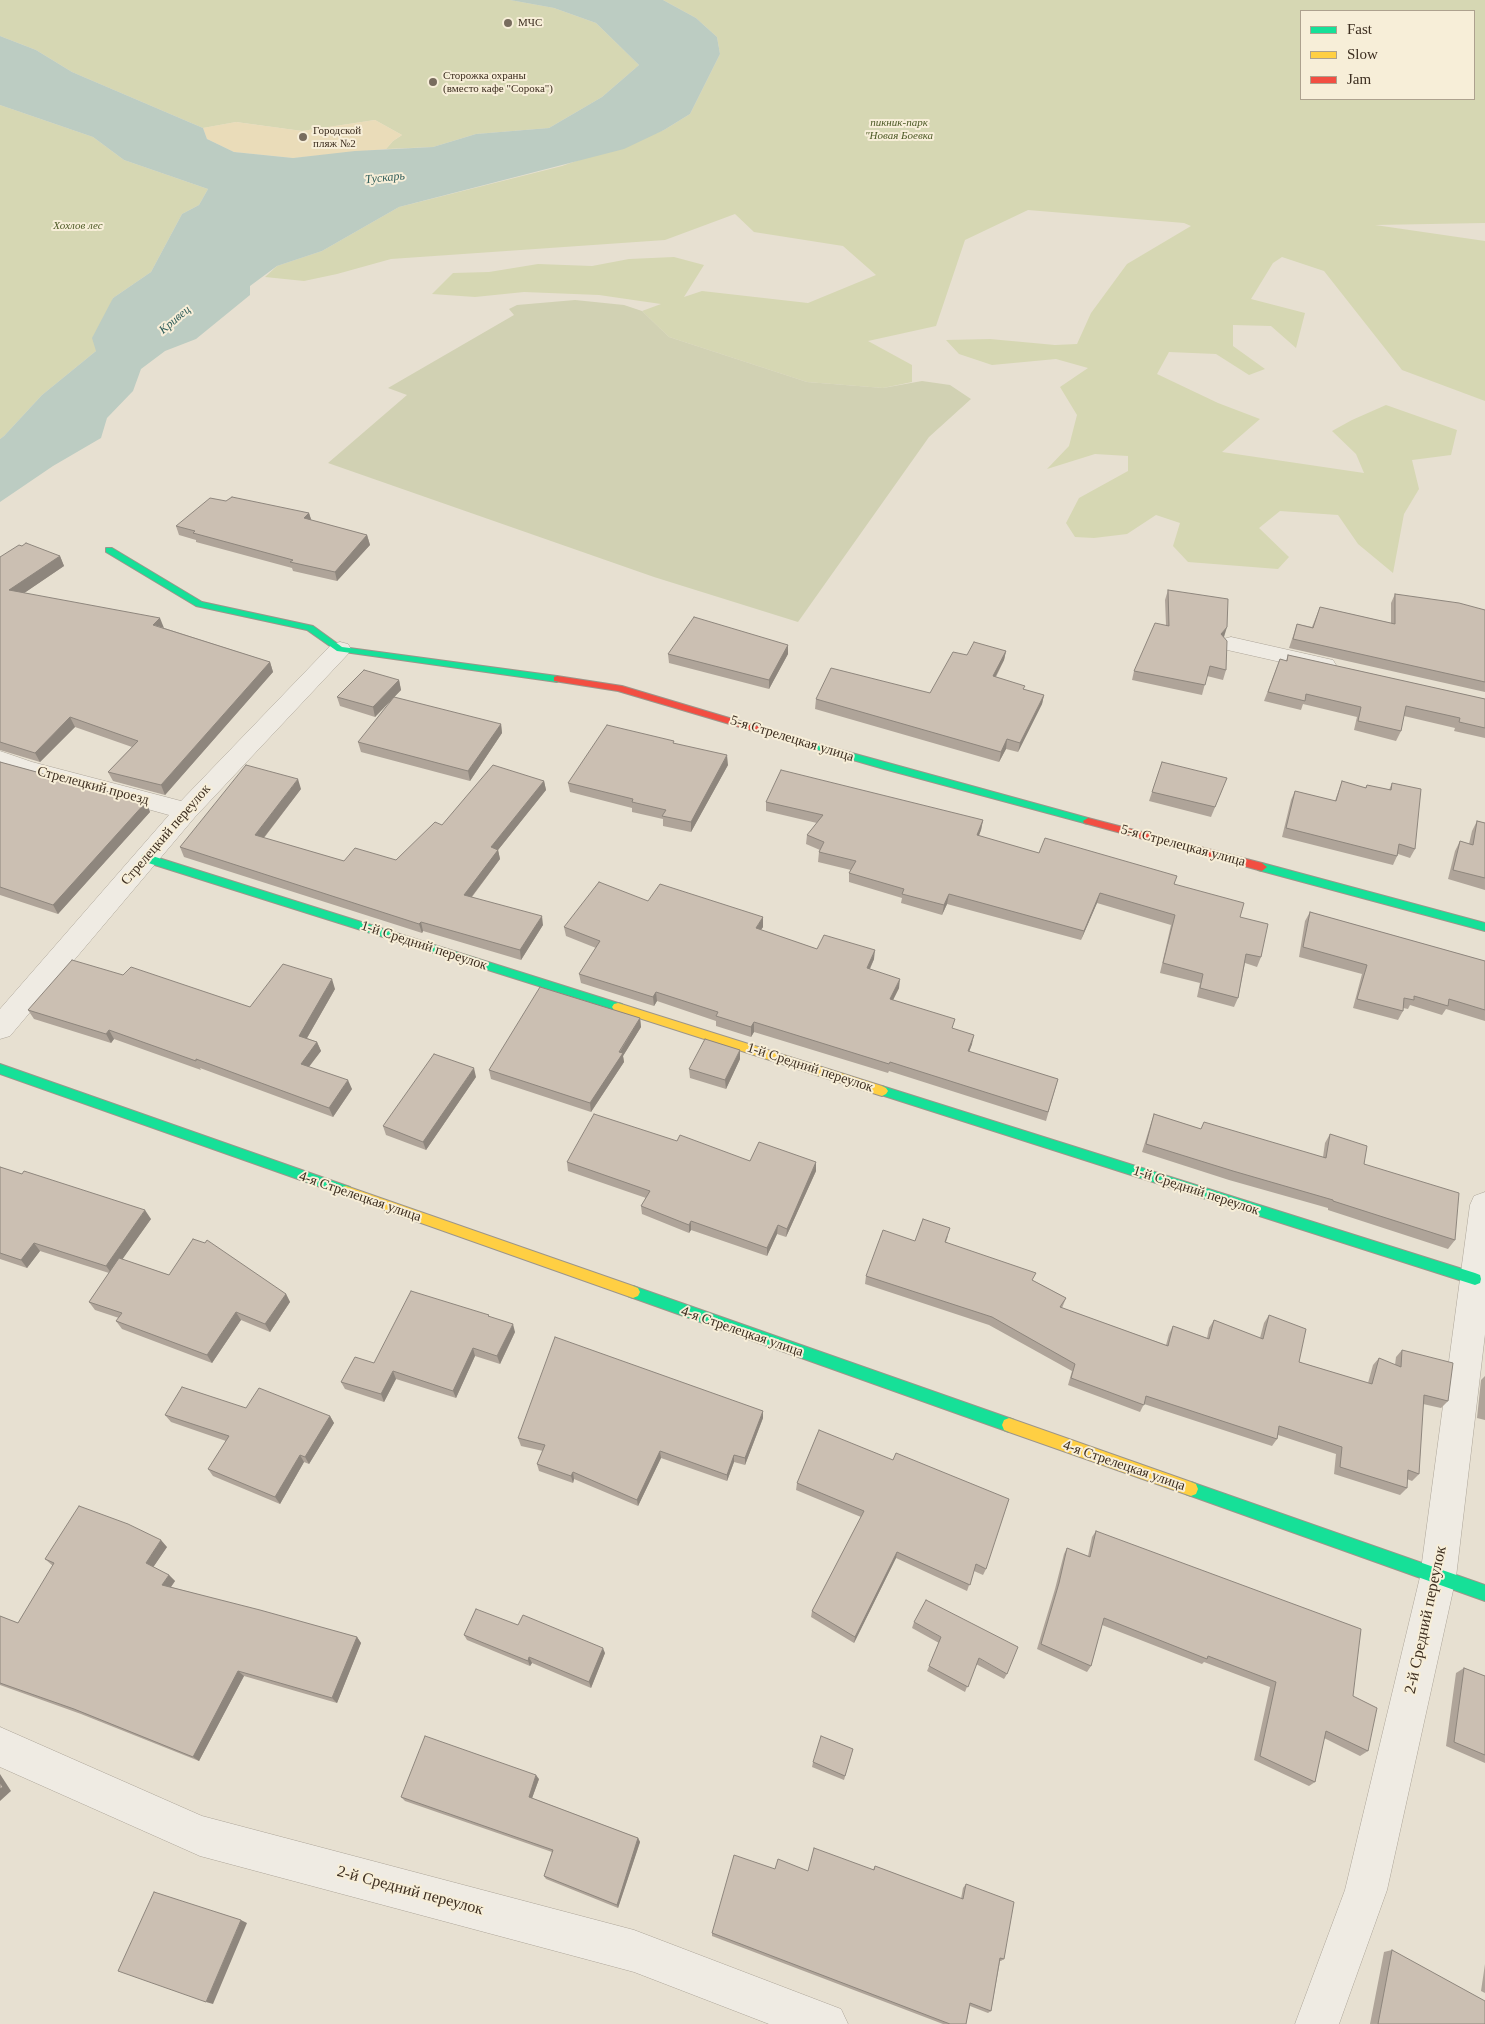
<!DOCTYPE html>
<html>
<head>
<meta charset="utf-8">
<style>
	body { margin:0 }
	#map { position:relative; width:1485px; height:2024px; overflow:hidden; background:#e7e0d1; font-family:"Times New Roman",serif }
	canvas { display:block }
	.legend { position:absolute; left:1300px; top:10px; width:175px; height:90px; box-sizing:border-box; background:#f7eed8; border:1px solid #ada18e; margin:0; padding:6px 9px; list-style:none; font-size:15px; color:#3d2e20 }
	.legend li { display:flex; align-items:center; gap:10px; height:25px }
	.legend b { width:25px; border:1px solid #ada18e }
</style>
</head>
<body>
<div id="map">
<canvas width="1485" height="2024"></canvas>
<ul class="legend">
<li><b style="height:6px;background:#16e098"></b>Fast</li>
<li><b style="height:6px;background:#ffcf43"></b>Slow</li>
<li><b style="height:6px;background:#f24e42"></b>Jam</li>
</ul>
</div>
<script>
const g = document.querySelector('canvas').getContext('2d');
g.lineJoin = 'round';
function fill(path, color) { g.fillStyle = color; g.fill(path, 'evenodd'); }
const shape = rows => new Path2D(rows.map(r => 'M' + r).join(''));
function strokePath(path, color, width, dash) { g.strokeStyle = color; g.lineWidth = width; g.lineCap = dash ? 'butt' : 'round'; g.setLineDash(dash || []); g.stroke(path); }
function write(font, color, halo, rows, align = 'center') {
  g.font = font + ' "Times New Roman",serif'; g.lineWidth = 4; g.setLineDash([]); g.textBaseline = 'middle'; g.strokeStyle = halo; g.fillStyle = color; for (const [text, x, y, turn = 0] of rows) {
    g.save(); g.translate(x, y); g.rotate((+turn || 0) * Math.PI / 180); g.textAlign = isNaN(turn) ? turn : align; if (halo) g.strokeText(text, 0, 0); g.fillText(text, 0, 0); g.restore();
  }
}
fill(shape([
	[0,0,510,0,554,8,596,23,639,65,602,97,549,128,476,134,433,147,386,149,393,141,402,135,375,120,302,131,236,122,203,128,72,72,36,50,0,36],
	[663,0,1485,0,1485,223,1375,225,1485,241,1485,401,1402,370,1324,271,1282,257,1273,263,1251,299,1305,313,1296,348,1271,326,1233,325,1233,346,1265,369,1249,375,1216,354,1169,352,1157,374,1218,403,1260,419,1222,452,1364,473,1356,454,1332,431,1352,420,1386,405,1457,430,1451,455,1412,460,1419,489,1404,514,1393,573,1358,544,1338,515,1280,511,1259,528,1289,557,1278,569,1188,562,1173,546,1180,523,1156,515,1127,534,1094,538,1075,537,1066,523,1079,498,1128,471,1128,456,1095,454,1047,469,1069,446,1077,415,1060,387,1088,368,1056,359,992,365,959,354,946,340,990,339,1055,345,1077,344,1091,313,1127,264,1191,226,1184,223,1028,210,965,240,936,326,868,341,912,365,912,382,883,388,807,382,669,337,642,311,661,304,599,295,524,292,475,297,432,294,453,273,489,272,538,264,592,266,629,259,674,257,704,265,684,297,702,291,808,303,876,275,843,246,754,232,735,214,665,240,391,259,337,274,304,281,265,277,277,266,322,251,399,207,562,166,664,130,690,114,720,54,717,37,696,18],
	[1301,11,1474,11,1474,99,1301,99],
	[0,105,93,137,124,160,208,189,199,205,182,214,151,272,113,298,96,351,42,395,4,436,0,439]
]), '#d6d7b3');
fill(shape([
	[375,120,402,135,393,141,386,149,293,158,234,152,207,139,203,128,236,122,302,131]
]), '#eadcb9');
fill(shape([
	[575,300,624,305,642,311,669,337,807,382,883,388,922,381,950,385,971,399,929,437,798,622,654,577,328,463,407,395,388,388,514,315,509,309,517,305]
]), '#d1d1b3');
fill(shape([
	[510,0,663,0,696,18,717,37,720,54,690,114,664,130,624,149,399,207,322,251,277,266,250,286,250,295,196,339,165,351,141,369,133,391,107,418,101,438,53,466,0,502,0,439,4,436,42,395,96,351,92,338,113,298,151,272,182,214,199,205,208,189,124,160,93,137,0,105,0,36,36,50,72,72,203,128,207,139,234,152,293,158,355,151,433,147,476,134,549,128,602,97,639,65,596,23,554,8]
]), '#bcccc2');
const street = shape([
	[1231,637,1333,660,1336,665,1333,670,1325,672,1223,649,1220,644,1223,639,1231,637],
	[340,642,348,644,351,649,348,654,195,817,10,1036,0,1039,0,1009,169,815,0,768,0,751,32,762,181,801,332,644,340,642],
	[1485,1192,1485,1334,1456,1577,1387,1890,1339,2024,1295,2024,1345,1890,1420,1577,1470,1205,1474,1196,1485,1192],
	[0,1727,202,1816,634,1930,841,2009,848,2024,769,2024,634,1972,200,1856,0,1767,0,1727]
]);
const fast = shape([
	[106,548,112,548,202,602,313,626,342,647,557,676,562,679,557,682,337,651,307,630,196,606,106,552,106,548],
	[790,736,1088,818,1093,821,1088,824,884,769,787,741,785,739,790,736],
	[146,854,618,1003,622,1004,624,1007,622,1010,618,1011,142,861,141,858,142,855,146,854],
	[1262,863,1485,923,1485,931,1258,870,1257,867,1258,864,1262,863],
	[0,1064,350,1187,352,1191,350,1195,346,1196,0,1074,0,1064],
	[882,1086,1475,1273,1480,1275,1481,1279,1480,1283,1475,1285,878,1094,876,1091,878,1088,882,1086],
	[633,1286,1009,1418,1014,1420,1016,1425,1014,1430,1009,1432,633,1298,628,1296,626,1292,628,1288,633,1286],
	[1191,1482,1485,1585,1485,1601,1191,1496,1186,1494,1184,1489,1186,1484,1191,1482]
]);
const slow = shape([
	[618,1003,882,1086,886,1088,888,1091,886,1094,882,1096,614,1010,612,1007,614,1004,618,1003],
	[346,1186,633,1286,638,1288,640,1292,638,1296,633,1298,342,1195,340,1191,342,1187,346,1186],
	[1009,1418,1191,1482,1196,1484,1198,1489,1196,1494,1191,1496,1009,1432,1004,1430,1002,1425,1004,1420,1009,1418]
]);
const jam = shape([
	[557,676,622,686,793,737,795,739,793,741,787,741,618,691,554,681,554,677,557,676],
	[1088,818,1262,863,1267,867,1262,871,1084,823,1083,821,1088,818]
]);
strokePath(street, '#ada599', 1);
strokePath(fast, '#9c958a', 2);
strokePath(slow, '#9c958a', 2);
strokePath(jam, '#9c958a', 2);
fill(street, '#efebe3');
fill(fast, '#16e098');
fill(slow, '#ffcf43');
fill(jam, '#f24e42');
fill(shape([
	[226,501,309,513,311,520,367,535,370,545,337,581,293,571,292,568,196,542,196,540,179,535,176,526],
	[60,556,64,566,24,593,164,628,270,662,273,672,165,795,113,781,108,772,132,747,75,727,40,762,0,750,0,557],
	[1168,590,1224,637,1226,670,1223,680,1207,676,1202,695,1132,680,1134,671,1166,625,1165,600],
	[1395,594,1485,616,1485,692,1289,648,1297,624,1312,627,1320,607,1391,623,1391,603],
	[788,645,788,654,769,689,669,663,668,654],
	[1006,651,1004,660,996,677,1025,690,1044,695,1042,704,1018,752,1006,749,999,762,815,709,816,699,930,693,967,655],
	[1288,655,1485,699,1485,738,1454,731,1455,728,1404,716,1401,731,1396,741,1354,730,1357,717,1303,704,1301,710,1264,701,1280,659,1286,661],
	[399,680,401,690,375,717,340,706,337,697],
	[501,724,502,733,470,781,361,752,358,742],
	[674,743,728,765,691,832,663,826,663,819,632,812,632,808,570,792,568,783],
	[0,762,146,802,150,812,58,914,0,895],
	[1162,762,1223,788,1211,817,1149,801],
	[544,781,546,790,498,850,500,859,472,897,543,925,521,960,423,931,422,933,184,857,180,847,301,789,264,838,344,861,396,860,442,825],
	[1342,781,1365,788,1367,785,1389,790,1392,783,1415,849,1410,858,1398,854,1393,865,1282,837,1291,800,1295,791,1335,801],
	[766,802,983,820,981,830,979,836,1039,853,1174,884,1240,917,1261,957,1257,967,1245,963,1238,998,1234,1007,1197,997,1200,983,1160,973,1171,925,1097,903,1081,940,947,904,942,915,901,903,902,898,849,882,849,873,851,870,818,862,819,852,820,850,806,844,807,835,817,823,766,811],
	[1477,821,1485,823,1485,890,1448,879,1455,851,1460,841,1469,844,1472,831],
	[648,901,763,927,761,930,817,949,874,959,870,969,899,988,893,1000,954,1029,972,1044,969,1052,1058,1079,1046,1121,889,1071,888,1073,754,1032,751,1037,716,1026,716,1021,657,1001,654,1006,581,983,579,974,596,948,566,936,564,927],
	[1310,912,1485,961,1485,1021,1446,1009,1442,1015,1410,1005,1408,1009,1403,1008,1403,1011,1398,1020,1353,1008,1362,974,1299,957,1305,921],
	[123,975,250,1007,335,989,307,1038,317,1042,321,1051,309,1067,352,1089,333,1117,200,1068,201,1070,114,1039,111,1043,34,1019,28,1010],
	[640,1018,641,1027,623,1056,624,1062,591,1112,491,1079,489,1070],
	[740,1059,726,1089,690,1078,689,1069],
	[476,1077,426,1150,386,1135,383,1126],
	[1154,1114,1201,1129,1323,1157,1325,1143,1330,1134,1364,1164,1455,1240,1448,1249,1328,1210,1328,1208,1229,1180,1142,1152,1151,1123],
	[677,1141,750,1161,816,1171,786,1237,777,1234,767,1256,691,1230,689,1233,642,1214,641,1206,646,1198,568,1171,567,1162],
	[0,1167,151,1219,122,1259,169,1275,286,1294,290,1302,270,1332,241,1320,212,1363,122,1329,116,1321,119,1318,95,1310,89,1302,109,1273,40,1251,27,1268,0,1259],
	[948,1236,946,1242,1034,1281,1066,1298,1062,1308,1166,1345,1169,1334,1173,1326,1207,1338,1209,1328,1214,1320,1260,1338,1264,1323,1269,1315,1299,1362,1368,1383,1373,1365,1379,1358,1395,1365,1396,1357,1402,1350,1448,1401,1441,1408,1423,1404,1419,1474,1412,1481,1407,1479,1407,1488,1400,1495,1334,1474,1336,1454,1278,1435,1277,1439,1272,1446,1144,1404,1140,1412,1068,1385,1072,1371,989,1325,865,1284,866,1276,915,1241],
	[489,1317,515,1332,500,1364,475,1356,456,1398,396,1379,384,1402,345,1389,341,1382,374,1363],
	[1485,1376,1485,1420,1477,1418,1481,1380],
	[246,1408,330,1416,334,1423,309,1464,304,1462,280,1504,213,1476,208,1469,226,1441,171,1422,165,1415],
	[763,1418,745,1465,734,1462,727,1481,661,1458,638,1506,574,1479,573,1483,539,1471,537,1464,543,1451,521,1446,518,1438],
	[893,1460,986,1569,983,1575,974,1571,967,1591,896,1558,854,1643,811,1617,812,1611,861,1517,796,1490,797,1483],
	[1096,1531,1353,1696,1368,1751,1360,1756,1324,1738,1315,1782,1309,1786,1254,1760,1270,1687,1204,1662,1202,1664,1102,1625,1091,1666,1087,1672,1037,1649,1055,1589,1064,1554,1067,1548,1088,1556,1092,1537],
	[167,1547,153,1567,169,1575,175,1581,171,1587,357,1637,361,1643,337,1703,244,1676,199,1761,81,1714,0,1685,0,1616,18,1623,53,1566,45,1559],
	[914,1622,1007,1674,1004,1679,976,1664,965,1692,927,1671,939,1643,912,1628],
	[518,1625,605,1653,591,1688,532,1663,530,1666,467,1640,464,1635],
	[1464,1668,1485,1676,1485,1763,1446,1746,1456,1673],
	[853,1749,844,1780,812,1767,813,1762],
	[539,1779,532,1798,638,1838,640,1842,618,1908,546,1879,544,1876,552,1852,405,1801,401,1797],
	[875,1866,961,1899,963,1888,966,1884,1004,1959,1001,1961,1000,1961,991,2011,988,2013,970,2006,966,2024,943,2024,712,1936,712,1933,775,1869,808,1871,873,1870],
	[1392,1950,1485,2024,1370,2024,1384,1952],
	[1485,1964,1485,1993,1481,1991]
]), '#afa499');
fill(shape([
	[309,513,312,522,304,518],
	[367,535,370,545,337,581,335,572],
	[60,556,64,566,14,600,9,590],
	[160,618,164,628,153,625],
	[1227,627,1224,637,1218,643,1221,634],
	[788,645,788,654,769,689,769,680],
	[1006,651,1004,660,991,685,993,676],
	[270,662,273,672,165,795,161,785],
	[399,680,401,690,375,717,373,707],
	[1044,695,1042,704,1018,752,1020,743],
	[70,717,75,727,40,762,35,753],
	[501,724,502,733,470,781,468,771],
	[1007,739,1006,749,999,762,1001,752],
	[727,755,728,765,691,832,691,822],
	[298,779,301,789,258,845,255,835],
	[544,781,546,790,498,850,500,859,466,904,464,895,491,847],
	[146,802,150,812,58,914,53,905],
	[983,820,981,830,975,844,977,835],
	[1100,893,1097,903,1081,940,1084,931],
	[949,894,947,904,942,915,944,905],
	[542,916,543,925,521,960,520,950],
	[763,917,763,927,756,937,756,928],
	[421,922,423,931,422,933,419,924],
	[875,950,874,959,866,977,867,968],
	[332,979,335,989,303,1045,299,1036],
	[900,979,899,988,889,1008,890,999],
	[656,992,657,1001,654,1006,653,997],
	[640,1018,641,1027,623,1056,624,1062,591,1112,590,1103],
	[754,1022,754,1032,751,1037,751,1027],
	[109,1030,114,1039,111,1043,106,1034],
	[974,1035,972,1044,966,1060,968,1051],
	[317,1042,321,1051,304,1073,301,1064],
	[740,1050,740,1059,726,1089,725,1080],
	[474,1068,476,1077,426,1150,423,1142],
	[348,1080,352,1089,333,1117,329,1108],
	[816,1162,816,1171,786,1237,787,1229],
	[145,1210,151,1219,112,1274,106,1266],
	[691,1221,691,1230,689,1233,689,1225],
	[778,1225,777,1234,767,1256,767,1248],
	[34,1243,40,1251,27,1268,21,1260],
	[286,1294,290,1302,270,1332,265,1324],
	[236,1312,241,1320,212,1363,207,1355],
	[513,1324,515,1332,500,1364,497,1356],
	[473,1348,475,1356,456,1398,453,1391],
	[393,1371,396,1379,384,1402,381,1394],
	[763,1411,763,1418,745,1465,745,1458],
	[330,1416,334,1423,309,1464,305,1457],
	[660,1451,661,1458,638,1506,637,1500],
	[300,1455,304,1462,280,1504,275,1497],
	[734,1455,734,1462,727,1481,727,1475],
	[573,1472,574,1479,573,1483,571,1476],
	[161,1540,167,1547,152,1569,146,1563],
	[897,1552,896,1558,854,1643,855,1637],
	[169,1575,175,1581,168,1591,162,1585],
	[357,1637,361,1643,337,1703,332,1698],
	[603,1648,605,1653,591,1688,589,1682],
	[529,1657,532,1663,530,1666,528,1661],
	[238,1671,244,1676,199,1761,193,1757],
	[0,1774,11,1791,0,1801],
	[536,1775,539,1779,531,1801,529,1797],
	[638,1838,640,1842,618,1908,617,1905],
	[241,1920,247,1923,213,2004,206,2002]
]), '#8e867d');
const building = shape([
	[232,497,309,513,304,518,367,535,335,572,290,562,293,560,193,533,195,531,176,526,210,498,226,501,232,497],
	[26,543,60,556,9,590,160,618,153,625,270,662,161,785,108,772,138,741,70,717,35,753,0,742,0,557,19,545,22,546,26,543],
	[1168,590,1228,599,1227,627,1221,634,1227,641,1226,670,1210,666,1205,685,1134,671,1155,623,1169,626,1168,590],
	[1395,594,1459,603,1485,610,1485,682,1293,639,1297,624,1313,628,1320,607,1395,624,1395,594],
	[694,617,788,645,769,680,668,654,694,617],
	[974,642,1006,651,993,676,1025,686,1023,689,1044,695,1020,743,1007,739,1001,752,816,699,831,668,930,693,953,652,967,655,974,642],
	[1288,655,1485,699,1485,728,1459,722,1460,718,1406,706,1401,731,1358,721,1361,707,1306,694,1305,701,1268,692,1280,659,1287,661,1288,655],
	[364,670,399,680,373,707,337,697,364,670],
	[394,697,501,724,468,771,358,742,394,697],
	[607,725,674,741,673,743,727,755,691,822,662,816,666,810,632,802,633,799,568,783,607,725],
	[0,762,146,802,53,905,0,887,0,762],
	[1162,762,1227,778,1215,807,1152,792,1162,762],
	[246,765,298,779,255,835,344,861,355,848,396,860,435,822,442,825,493,765,544,781,491,847,498,850,464,895,542,916,520,950,421,922,419,924,180,847,246,765],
	[781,770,983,820,977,835,1039,853,1045,838,1177,876,1174,884,1244,903,1240,917,1268,924,1261,957,1246,954,1238,998,1200,988,1203,974,1163,963,1175,915,1100,893,1084,931,949,894,944,905,902,894,904,889,849,873,856,861,819,852,824,842,807,835,823,815,766,802,781,770],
	[1342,781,1366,788,1367,785,1391,790,1392,783,1421,789,1415,849,1399,844,1397,856,1286,828,1295,791,1336,801,1342,781],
	[1477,821,1485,823,1485,878,1453,870,1460,841,1473,845,1477,821],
	[599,882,648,901,660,884,763,917,756,928,817,949,824,935,875,950,867,968,900,979,890,999,955,1019,952,1028,974,1035,968,1051,1058,1079,1048,1112,890,1062,889,1064,754,1022,751,1027,716,1016,718,1012,656,992,653,997,579,974,600,941,564,927,599,882],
	[1310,912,1485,961,1485,1010,1449,999,1448,1006,1414,996,1414,1000,1404,998,1403,1011,1357,999,1367,965,1303,947,1310,912],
	[72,960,123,975,131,967,250,1007,283,964,332,979,299,1036,317,1042,301,1064,348,1080,329,1108,196,1059,196,1061,109,1030,106,1034,28,1010,72,960],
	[540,987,640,1018,619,1052,623,1053,590,1103,489,1070,540,987],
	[705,1039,740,1050,725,1080,689,1069,705,1039],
	[434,1054,474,1068,423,1142,383,1126,434,1054],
	[594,1114,677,1141,680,1135,750,1161,759,1142,816,1162,787,1229,778,1225,767,1248,691,1221,689,1225,641,1206,650,1191,567,1162,594,1114],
	[1154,1114,1201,1129,1204,1122,1326,1158,1330,1134,1367,1146,1364,1164,1459,1193,1455,1240,1333,1201,1333,1200,1233,1171,1146,1144,1154,1114],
	[0,1167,22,1174,24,1171,145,1210,106,1266,34,1243,21,1260,0,1253,0,1167],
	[923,1219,950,1228,945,1242,1036,1273,1032,1280,1066,1298,1060,1307,1168,1346,1173,1326,1209,1339,1214,1320,1263,1339,1269,1315,1306,1329,1299,1362,1372,1384,1379,1358,1401,1367,1402,1350,1453,1363,1448,1401,1424,1395,1419,1474,1408,1470,1407,1488,1340,1467,1342,1447,1279,1426,1277,1439,1146,1396,1144,1405,1071,1378,1075,1364,992,1317,866,1276,883,1230,915,1241,923,1219],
	[193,1239,205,1243,207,1240,286,1294,265,1324,236,1312,207,1355,116,1321,122,1313,89,1302,119,1258,169,1275,193,1239],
	[411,1291,489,1315,488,1316,513,1324,497,1356,473,1348,453,1391,393,1371,381,1394,341,1382,355,1357,374,1363,411,1291],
	[555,1337,763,1411,745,1458,734,1455,727,1475,660,1451,637,1500,573,1472,571,1476,537,1464,545,1445,518,1438,555,1337],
	[182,1387,246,1408,259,1388,330,1416,305,1457,300,1455,275,1497,208,1469,229,1436,165,1415,182,1387],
	[819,1430,893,1460,896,1453,1009,1499,986,1569,976,1564,970,1585,897,1552,855,1637,812,1611,864,1511,797,1483,819,1430],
	[79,1506,128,1524,161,1540,146,1563,169,1575,162,1585,260,1610,357,1637,332,1698,238,1671,193,1757,74,1709,0,1683,0,1616,18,1623,54,1563,45,1559,79,1506],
	[1096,1531,1361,1629,1353,1696,1377,1708,1368,1751,1326,1731,1315,1782,1260,1756,1276,1682,1208,1656,1207,1659,1104,1618,1091,1666,1041,1644,1059,1583,1067,1548,1090,1557,1096,1531],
	[926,1600,1018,1647,1007,1674,979,1658,968,1687,929,1666,941,1637,914,1622,926,1600],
	[476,1609,518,1625,523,1615,603,1648,589,1682,529,1657,528,1661,464,1635,476,1609],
	[1464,1668,1485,1676,1485,1755,1454,1742,1464,1668],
	[425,1736,536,1775,529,1797,638,1838,617,1905,544,1876,553,1850,401,1797,425,1736],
	[821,1736,853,1749,845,1776,813,1762,821,1736],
	[0,1783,3,1787,0,1789,0,1783],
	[814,1848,874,1870,875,1866,963,1899,966,1884,1014,1902,1004,1959,1000,1958,991,2011,970,2003,966,2024,950,2024,712,1933,734,1855,775,1869,778,1859,808,1871,814,1848],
	[154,1892,241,1920,206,2002,118,1971,154,1892],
	[1392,1950,1485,2001,1485,2024,1378,2024,1392,1950]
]);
fill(building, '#cbbfb2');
strokePath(building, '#8e867d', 1);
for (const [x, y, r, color] of [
	[508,23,5,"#786c5e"],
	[433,82,5,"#786c5e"],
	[303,137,5,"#786c5e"]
]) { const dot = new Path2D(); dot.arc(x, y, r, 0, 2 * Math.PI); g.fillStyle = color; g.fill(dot); strokePath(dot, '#f7eed8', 2); }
write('11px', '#3d2e20', '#f7eed8', [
	["МЧС",518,23],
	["Сторожка охраны",443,76],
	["(вместо кафе \"Сорока\")",443,89],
	["Городской",313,131],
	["пляж №2",313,144]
], 'left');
write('italic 11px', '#4d5a26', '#f7eed8', [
	["пикник-парк",899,123],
	["\"Новая Боевка",899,136],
	["Хохлов лес",78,226]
]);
write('italic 12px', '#2f5d5a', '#f7eed8', [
	["Тускарь",385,178,-6],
	["Кривец",175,320,-40]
]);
write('14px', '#3d2e20', '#f7eed8', [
	["5-я Стрелецкая улица",792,739,17],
	["Стрелецкий проезд",93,786,15],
	["Стрелецкий переулок",166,835,-49],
	["5-я Стрелецкая улица",1183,846,15],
	["1-й Средний переулок",424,946,18],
	["1-й Средний переулок",810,1068,18],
	["1-й Средний переулок",1196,1191,18],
	["4-я Стрелецкая улица",360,1197,19],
	["4-я Стрелецкая улица",742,1332,19],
	["4-я Стрелецкая улица",1124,1466,19]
]);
write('16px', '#3d2e20', '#f7eed8', [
	["2-й Средний переулок",1426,1620,-78],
	["2-й Средний переулок",410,1891,15]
]);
</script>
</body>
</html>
